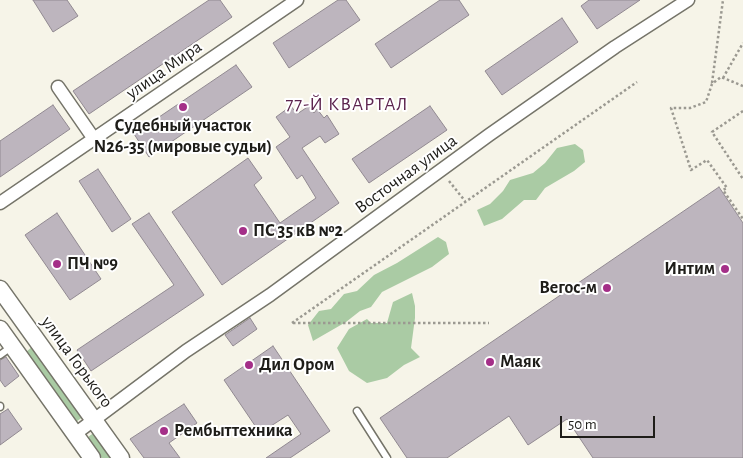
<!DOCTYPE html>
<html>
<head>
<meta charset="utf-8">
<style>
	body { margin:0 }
	#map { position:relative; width:743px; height:458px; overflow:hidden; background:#f6f4e8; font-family:"Alegreya Sans",sans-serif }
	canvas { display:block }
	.scale { position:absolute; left:560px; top:416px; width:95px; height:22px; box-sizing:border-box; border:2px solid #1e1d19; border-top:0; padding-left:6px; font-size:15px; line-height:18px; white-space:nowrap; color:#1e1d19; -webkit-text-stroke:4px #fff; paint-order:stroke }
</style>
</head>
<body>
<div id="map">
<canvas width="743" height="458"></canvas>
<div class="scale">50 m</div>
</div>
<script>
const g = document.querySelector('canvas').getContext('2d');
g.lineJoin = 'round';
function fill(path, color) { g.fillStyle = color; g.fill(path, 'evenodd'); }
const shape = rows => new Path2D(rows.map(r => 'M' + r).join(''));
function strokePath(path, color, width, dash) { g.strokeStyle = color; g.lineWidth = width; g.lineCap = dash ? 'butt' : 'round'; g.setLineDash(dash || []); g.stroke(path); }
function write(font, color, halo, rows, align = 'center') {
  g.font = font + ' "Alegreya Sans",sans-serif'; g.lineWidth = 4; g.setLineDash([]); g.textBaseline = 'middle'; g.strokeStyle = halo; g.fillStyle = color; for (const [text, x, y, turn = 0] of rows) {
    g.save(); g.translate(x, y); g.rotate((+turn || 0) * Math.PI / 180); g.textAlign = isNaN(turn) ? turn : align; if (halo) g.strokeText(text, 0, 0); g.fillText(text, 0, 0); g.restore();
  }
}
fill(shape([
	[575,144,583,150,585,162,574,171,545,188,536,200,524,200,502,219,484,226,477,210,490,204,503,191,510,180,533,173,545,163,557,148],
	[438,237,446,242,449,254,432,267,382,292,371,307,360,311,346,322,313,341,308,325,319,311,331,309,344,294,357,291,374,275,397,263],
	[412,293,415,306,415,318,411,348,420,357,404,365,387,378,367,383,349,371,337,348,349,329,367,319,371,323,387,323,393,302],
	[33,346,84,416,76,422,26,352],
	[95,432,113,458,102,458,88,437]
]), '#aacba4');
const building = shape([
	[33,0,67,0,78,16,53,32,33,0],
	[209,0,220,0,232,17,89,114,73,91,209,0],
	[338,0,346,0,360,20,289,68,273,43,338,0],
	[440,0,459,0,469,15,391,68,375,44,440,0],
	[589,0,640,0,597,29,581,6,589,0],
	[562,18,578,42,502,95,485,71,562,18],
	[236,65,252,87,149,157,134,134,236,65],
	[53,105,70,129,0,177,0,141,53,105],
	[291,106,297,114,309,106,314,113,317,109,324,118,327,115,339,134,325,143,320,136,302,148,339,203,222,285,172,212,248,158,262,178,254,185,280,223,316,198,302,175,297,179,276,147,290,137,276,117,291,106],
	[430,106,447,130,369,183,352,159,430,106],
	[98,169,131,219,112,232,79,181,98,169],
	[719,187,743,223,743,458,593,458,567,419,528,445,509,416,447,458,407,458,380,418,719,187],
	[57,213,101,279,70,300,25,235,57,213],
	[149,213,204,295,91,371,77,350,174,285,132,224,149,213],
	[250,318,257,329,233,346,225,335,250,318],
	[273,346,330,431,290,458,266,458,301,434,288,415,260,433,224,380,273,346],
	[6,357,19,376,5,387,0,380,0,360,6,357],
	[184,404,197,423,169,443,180,458,144,458,130,439,184,404],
	[8,409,22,429,0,445,0,414,8,409]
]);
fill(building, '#bdb5be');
strokePath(building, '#918991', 1);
const service = shape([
	[0,355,11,347],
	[0,406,0,407],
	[357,411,387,458]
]);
const minor = shape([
	[58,87,94,139],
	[0,203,297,0],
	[75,434,186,351,270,295,489,135,615,47,688,0]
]);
const tertiary = shape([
	[0,289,121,458],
	[0,329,92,458]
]);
strokePath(service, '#757469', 9);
strokePath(minor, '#757469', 15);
strokePath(tertiary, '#757469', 19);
strokePath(shape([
	[723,78,743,43],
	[712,83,723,0],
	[743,86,721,77,712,84,706,102,690,108,671,108,691,170,707,160,727,188,723,190,743,219],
	[743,111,712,132,743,179],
	[449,181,465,201],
	[292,323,637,82],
	[293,323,489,323]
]), '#9b9991', 2.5, [2.5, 2.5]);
strokePath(service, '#fff', 6);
strokePath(minor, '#fff', 12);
strokePath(tertiary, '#fff', 16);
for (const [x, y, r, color] of [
	[183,107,5,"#a42f88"],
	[243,231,5,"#a42f88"],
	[57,264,5,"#a42f88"],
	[725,269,5,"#a42f88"],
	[607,288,5,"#a42f88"],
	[490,362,5,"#a42f88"],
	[249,365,5,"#a42f88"],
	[164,431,5,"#a42f88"]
]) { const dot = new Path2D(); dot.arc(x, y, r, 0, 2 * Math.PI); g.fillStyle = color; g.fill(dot); strokePath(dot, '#fff', 2); }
write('18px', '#1e1d19', '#fff', [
	["улица Мира",164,70,-35],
	["Восточная улица",406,174,-36],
	["улица Горького",77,362,54]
]);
write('bold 18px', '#1e1d19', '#fff', [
	["Судебный участок",183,126,"center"],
	["N26-35 (мировые судьи)",183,147,"center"],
	["ПС 35 кВ №2",253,231],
	["ПЧ №9",67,264],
	["Интим",715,269,"right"],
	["Вегос-м",597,288,"right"],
	["Маяк",500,362],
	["Дил Ором",259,365],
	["Рембыттехника",174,431]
], 'left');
g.letterSpacing = '1px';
write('19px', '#5d244e', '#fff', [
	["77-Й КВАРТАЛ",347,104]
]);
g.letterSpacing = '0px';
</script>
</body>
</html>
